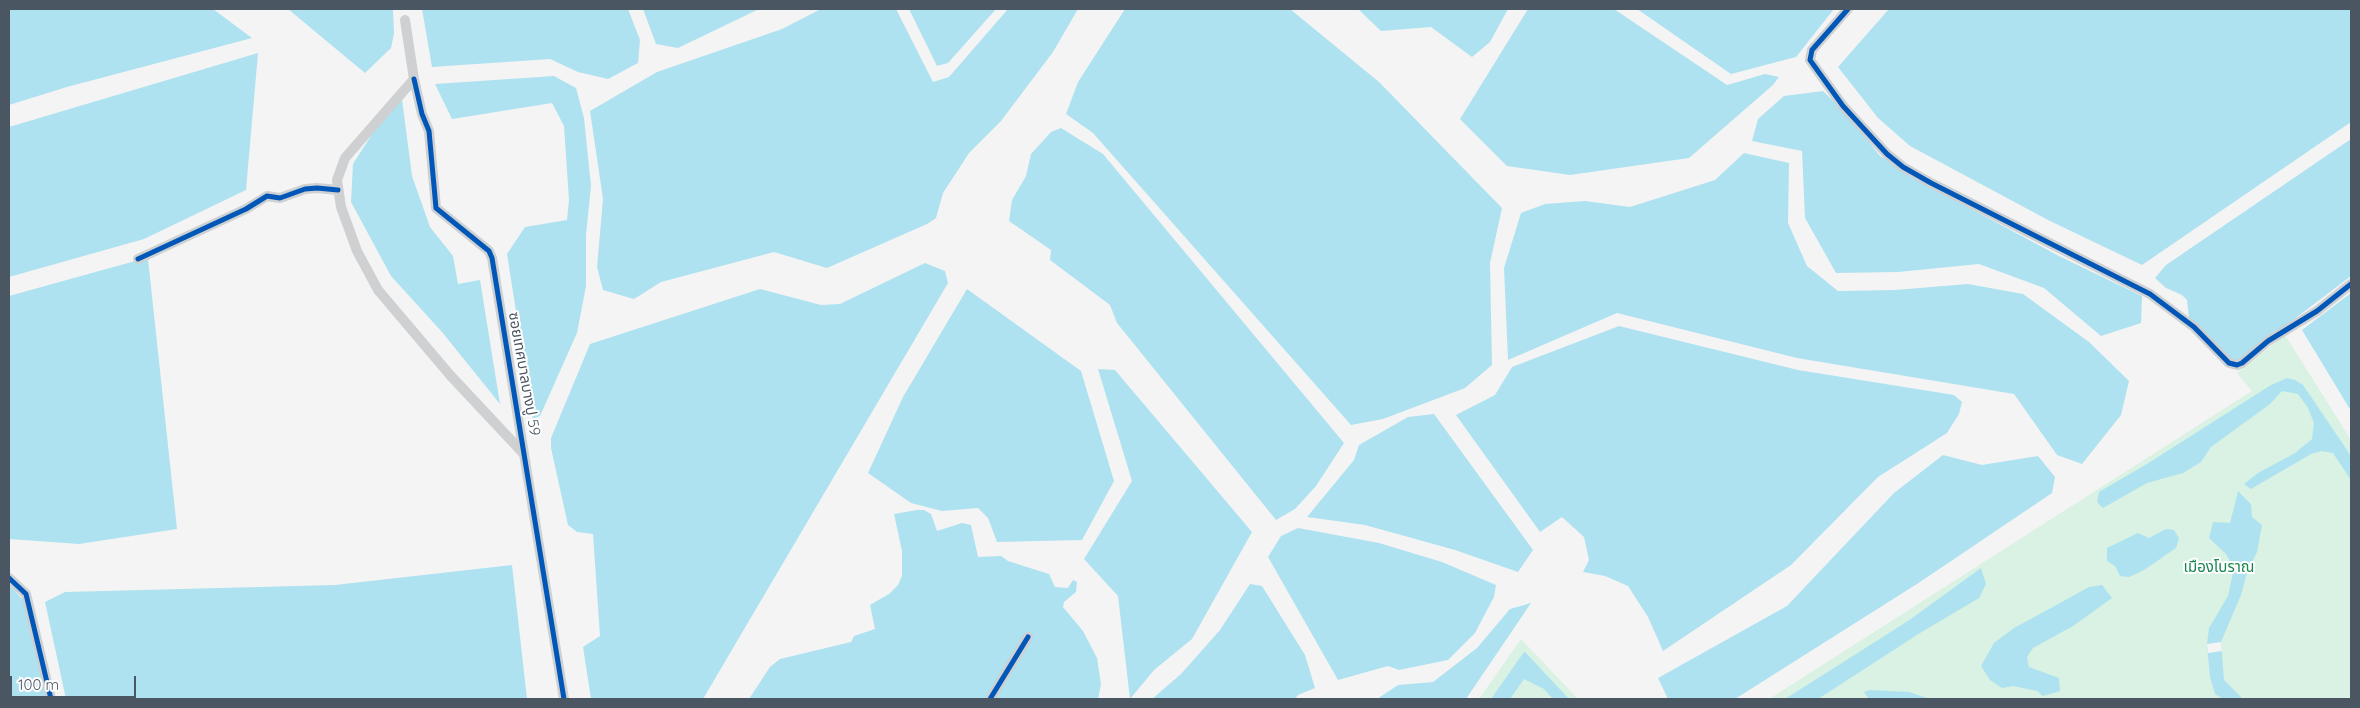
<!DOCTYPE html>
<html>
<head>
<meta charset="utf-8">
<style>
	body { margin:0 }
	#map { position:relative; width:2360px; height:708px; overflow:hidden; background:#f4f4f4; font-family:Quicksand,sans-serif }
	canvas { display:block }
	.frame { position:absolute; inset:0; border:10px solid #4a5661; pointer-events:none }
	.scale { position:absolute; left:10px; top:676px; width:126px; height:22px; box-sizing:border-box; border:2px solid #4a5661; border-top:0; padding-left:6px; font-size:15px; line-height:18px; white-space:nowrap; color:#4a5661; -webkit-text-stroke:4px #fff; paint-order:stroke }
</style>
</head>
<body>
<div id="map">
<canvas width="2360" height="708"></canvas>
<div class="frame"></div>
<div class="scale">100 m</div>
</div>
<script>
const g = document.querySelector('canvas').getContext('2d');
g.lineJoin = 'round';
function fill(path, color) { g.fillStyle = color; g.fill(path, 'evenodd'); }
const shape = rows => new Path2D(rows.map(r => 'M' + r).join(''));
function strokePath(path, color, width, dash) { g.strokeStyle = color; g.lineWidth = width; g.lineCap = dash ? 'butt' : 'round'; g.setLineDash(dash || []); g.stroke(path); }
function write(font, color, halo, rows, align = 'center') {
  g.font = font + ' Quicksand,"Noto Sans Thai",sans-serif'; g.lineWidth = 4; g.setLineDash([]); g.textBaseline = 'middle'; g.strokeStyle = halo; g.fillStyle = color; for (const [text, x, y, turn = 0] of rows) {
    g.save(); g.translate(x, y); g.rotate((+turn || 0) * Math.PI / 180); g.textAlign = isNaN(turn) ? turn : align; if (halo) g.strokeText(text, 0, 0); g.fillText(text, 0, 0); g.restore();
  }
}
fill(shape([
	[2285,335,2351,440,2351,699,1769,699,2252,391,2237,373],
	[1521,639,1578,699,1479,699]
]), '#d9f2e3');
fill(shape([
	[9,9,213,9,252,38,67,87,9,105],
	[288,9,393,9,394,33,391,48,365,73],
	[422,9,628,9,640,40,638,63,608,79,578,72,550,59,432,67],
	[643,9,759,9,678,48,656,44],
	[821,9,896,9,933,82,949,77,1008,9,1078,9,1053,52,1001,121,969,153,943,193,936,218,927,224,827,268,774,252,661,282,634,299,603,290,597,267,603,199,590,111,657,72,782,29],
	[909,9,996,9,948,63,937,66],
	[1125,9,1290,9,1379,82,1502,208,1490,263,1492,365,1465,388,1383,419,1351,425,1093,133,1066,114,1078,82],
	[1358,9,1508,9,1490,42,1472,57,1431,27,1381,31],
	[1528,9,1614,9,1727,85,1765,74,1779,77,1773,85,1689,158,1570,175,1507,166,1460,119],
	[1637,9,1834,9,1796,57,1731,74],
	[1889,9,2351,9,2351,122,2142,265,2048,220,1910,146,1878,118,1838,67],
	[258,53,246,190,144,239,9,277,9,127],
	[554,76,576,88,584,118,591,186,586,235,586,286,577,333,540,416,533,419,507,254,525,227,567,220,569,200,564,126,552,103,452,119,435,84],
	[1823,91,1849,116,1880,156,1962,204,2059,256,2142,296,2141,323,2101,336,2044,288,1979,264,1898,272,1836,273,1805,218,1802,151,1752,141,1758,119,1784,96],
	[402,99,412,176,430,227,453,256,458,284,480,280,500,404,442,332,391,276,351,202,353,164,374,131],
	[1061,128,1103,154,1344,443,1316,486,1295,509,1276,520,1117,323,1110,305,1050,260,1051,250,1009,221,1012,200,1026,176,1031,154,1051,132],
	[2351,139,2351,276,2235,364,2189,318,2187,300,2182,295,2166,288,2155,278,2166,265],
	[1744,153,1789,163,1788,223,1807,266,1838,291,1895,290,1968,284,2023,294,2089,342,2129,381,2121,415,2082,464,2057,455,2014,394,1797,358,1617,313,1508,360,1504,268,1521,213,1545,204,1585,201,1630,207,1715,180],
	[146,258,148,259,177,529,79,544,9,539,9,296],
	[925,263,945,271,948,283,703,699,591,699,583,647,600,636,593,534,577,532,568,525,551,448,551,438,590,344,760,289,821,305,840,304],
	[967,289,1081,371,1114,481,1082,540,997,542,988,518,978,508,942,511,911,503,868,473,903,397],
	[2351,293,2351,411,2302,330],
	[1619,326,1798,370,1954,395,1962,402,1959,414,1947,433,1878,477,1791,565,1663,651,1648,617,1628,586,1605,576,1583,572,1589,560,1584,537,1562,517,1540,532,1456,415,1495,395,1512,367],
	[1098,369,1115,370,1252,532,1192,639,1154,670,1130,699,1118,596,1084,559,1132,481],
	[2287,378,2295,380,2303,385,2351,456,2351,480,2333,453,2321,451,2311,454,2251,489,2244,484,2258,473,2295,453,2312,439,2314,423,2308,408,2298,394,2282,391,2270,404,2211,447,2201,462,2183,473,2147,483,2103,508,2097,502,2099,492,2147,464,2271,385],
	[1434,414,1533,550,1518,572,1455,550,1365,525,1307,517,1354,460,1359,445,1408,417],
	[1943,455,1982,465,2038,456,2055,477,2052,493,1920,582,1735,699,1668,699,1658,678,1787,606,1894,493],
	[2238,491,2251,504,2252,517,2262,525,2257,552,2247,573,2241,595,2221,642,2224,680,2243,699,2223,699,2215,694,2210,677,2207,644,2209,628,2228,596,2234,568,2226,554,2209,538,2213,522,2230,523],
	[917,510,924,510,931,514,937,531,962,523,971,525,978,557,1001,556,1008,561,1049,574,1055,587,1068,588,1073,580,1077,582,1076,592,1064,602,1063,607,1083,631,1097,658,1101,684,1098,699,749,699,770,667,780,659,851,642,854,636,875,629,870,605,889,594,898,585,902,576,902,551,894,514],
	[1298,528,1379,543,1442,562,1496,585,1494,597,1475,633,1448,660,1399,670,1388,666,1338,680,1268,557,1281,536],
	[2166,529,2174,530,2179,538,2176,548,2144,570,2129,577,2120,576,2115,566,2107,561,2107,548,2138,533,2149,538],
	[512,565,527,699,66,699,45,602,65,592,335,585],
	[1981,568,1986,584,1979,598,1920,633,1818,699,1785,699,1908,621],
	[9,584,23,600,47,699,9,699],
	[1250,584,1262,586,1305,655,1315,688,1298,695,1295,699,1152,699,1181,674,1220,630],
	[2102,585,2112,598,2073,626,2033,648,2027,657,2029,667,2059,678,2060,691,2043,696,2037,691,2013,686,2002,688,1990,680,1981,666,1994,643,2014,628,2060,603,2089,587],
	[1531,603,1466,699,1377,699,1398,685,1433,682,1477,648,1510,609],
	[1524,652,1525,652,1569,699,1553,699,1544,689,1524,679,1510,699,1491,699],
	[1870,690,1909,692,1930,699,1869,699,1864,692]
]), '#aee2f0');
fill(shape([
	[2221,642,2222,651,2208,653,2207,644]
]), '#f4f4f4');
strokePath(shape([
	[1848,9,1812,50,1810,60,1843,106,1887,154,1903,167,1931,183,2150,294,2194,327,2229,363,2237,365,2242,363,2268,341,2317,311,2351,284],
	[405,20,414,79,345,158,337,180,341,207,357,251,378,290,450,375,524,454],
	[414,79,422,114,429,131,436,208,489,251,492,258,564,699],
	[138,259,246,209,267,196,280,198,305,189,317,188,338,190],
	[9,578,26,594,51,699],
	[990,699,1028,637]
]), '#ced0d2', 10);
strokePath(shape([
	[1848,9,1812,50,1810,60,1843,106,1887,154,1903,167,1931,183,2150,294,2194,327,2229,363,2237,365,2242,363,2268,341,2317,311,2351,284],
	[414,79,422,114,429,131,436,208,489,251,492,258,564,699],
	[138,259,246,209,267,196,280,198,305,189,317,188,338,190],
	[9,578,26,594,51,699],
	[990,699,1028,637]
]), '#0057b8', 5);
write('15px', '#4a5661', '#fff', [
	["ซอยเทศบาลบางปู 59",524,374,80]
]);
write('15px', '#17864f', '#fff', [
	["เมืองโบราณ",2219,567]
]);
</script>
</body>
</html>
